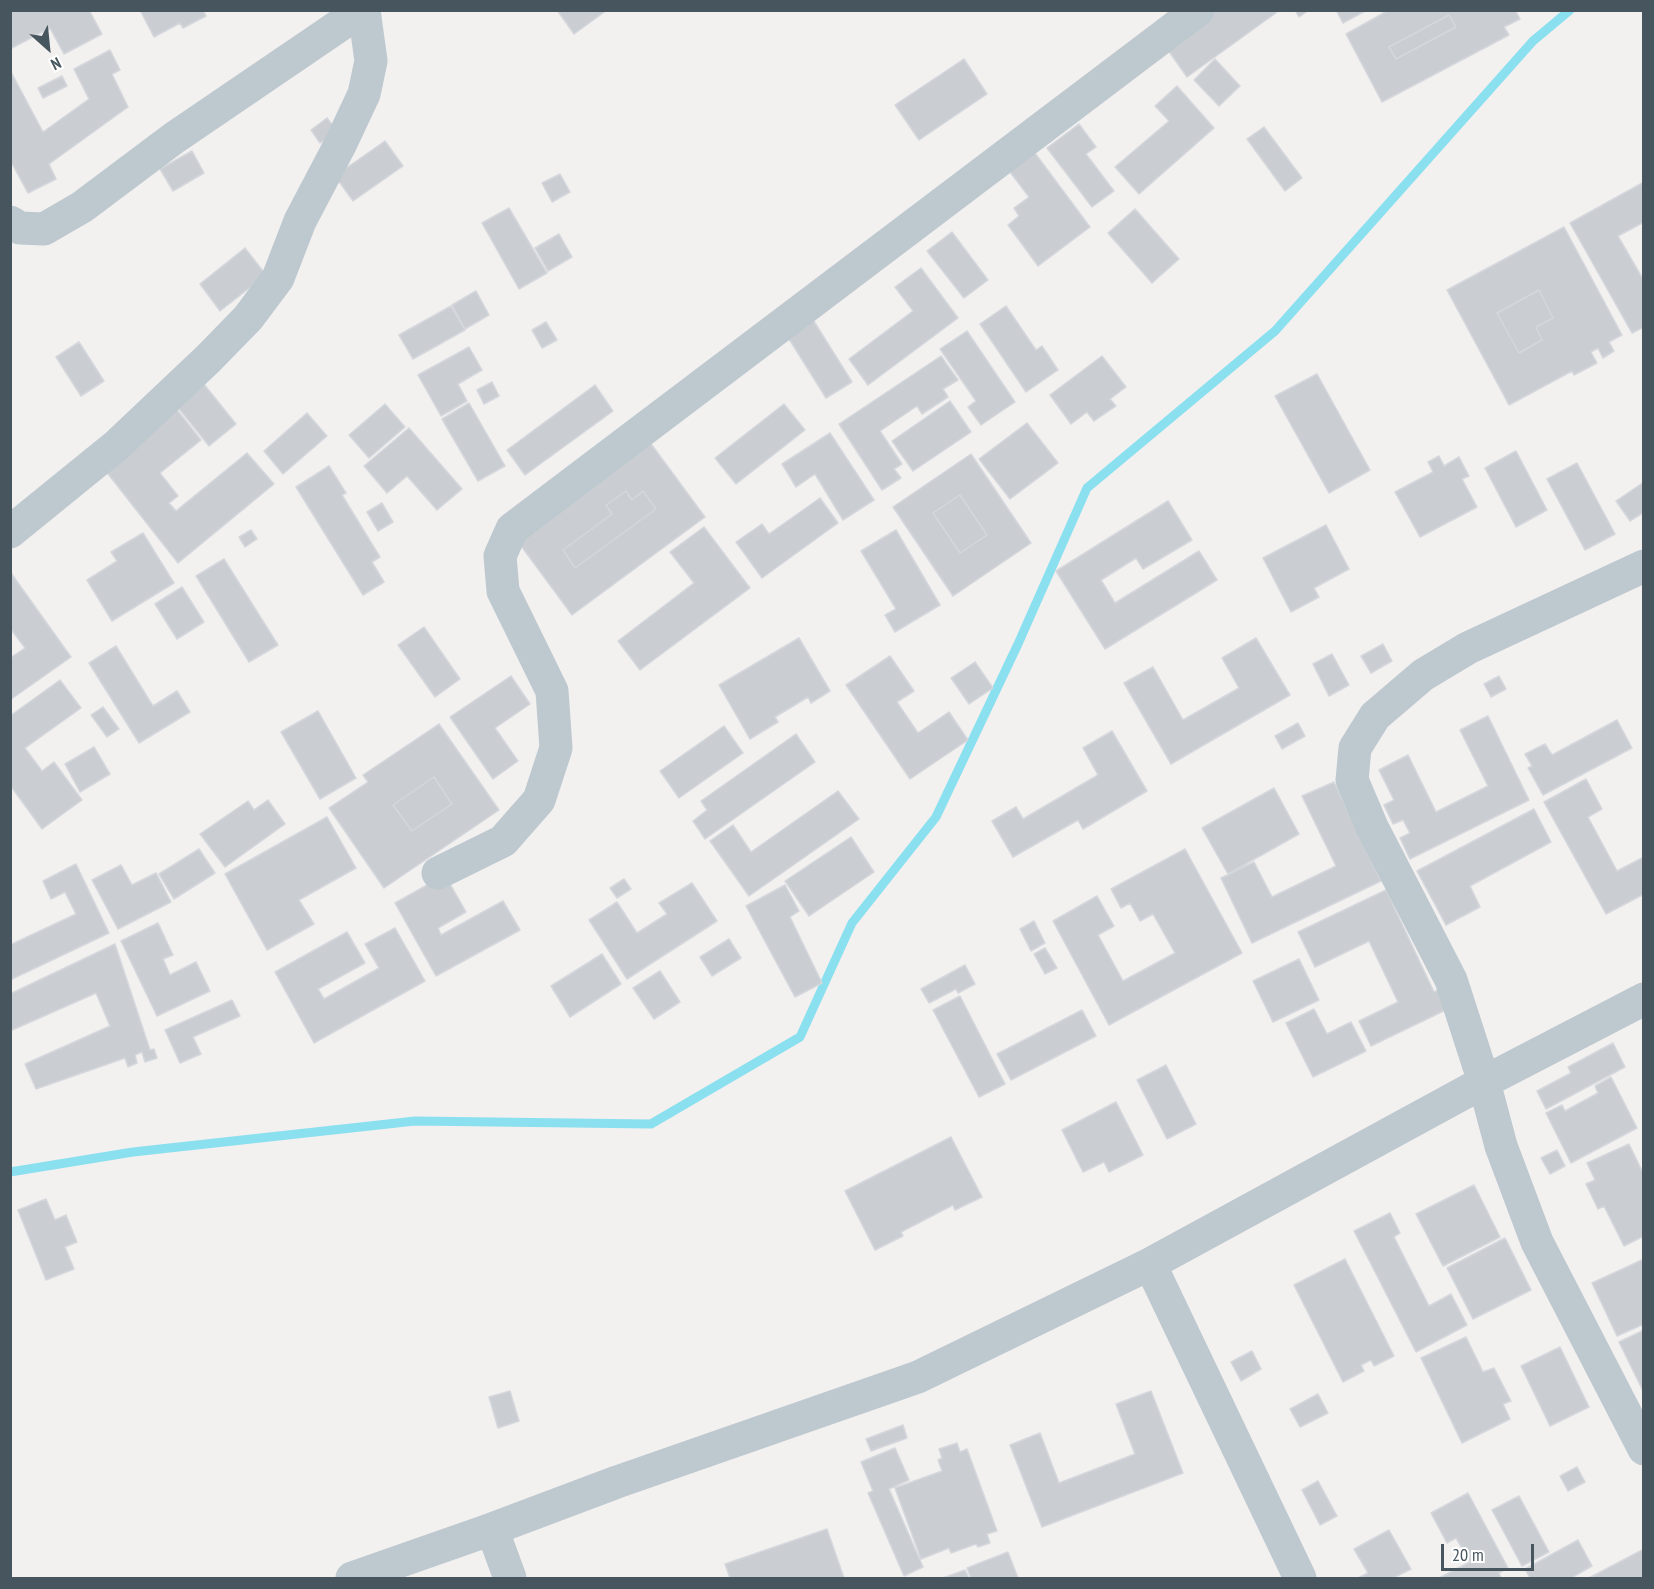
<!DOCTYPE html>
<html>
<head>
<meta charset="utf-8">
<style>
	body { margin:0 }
	#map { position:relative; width:1654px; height:1589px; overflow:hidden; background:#f3f0f0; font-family:"PT Sans Narrow",sans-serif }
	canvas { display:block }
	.frame { position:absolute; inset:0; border:12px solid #47555e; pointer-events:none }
	.north { position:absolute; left:18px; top:18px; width:60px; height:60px; -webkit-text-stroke:4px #fff; paint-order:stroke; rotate:153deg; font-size:16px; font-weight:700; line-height:24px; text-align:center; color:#47555e }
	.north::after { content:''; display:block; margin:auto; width:21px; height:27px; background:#47555e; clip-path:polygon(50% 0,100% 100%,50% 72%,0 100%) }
	.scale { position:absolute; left:1441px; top:1544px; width:93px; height:27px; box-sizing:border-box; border:3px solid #47555e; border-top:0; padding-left:8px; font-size:18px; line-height:21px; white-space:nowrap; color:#47555e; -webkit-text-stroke:4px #fff; paint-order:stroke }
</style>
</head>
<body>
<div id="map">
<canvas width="1654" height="1589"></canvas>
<div class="frame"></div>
<div class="north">N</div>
<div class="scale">20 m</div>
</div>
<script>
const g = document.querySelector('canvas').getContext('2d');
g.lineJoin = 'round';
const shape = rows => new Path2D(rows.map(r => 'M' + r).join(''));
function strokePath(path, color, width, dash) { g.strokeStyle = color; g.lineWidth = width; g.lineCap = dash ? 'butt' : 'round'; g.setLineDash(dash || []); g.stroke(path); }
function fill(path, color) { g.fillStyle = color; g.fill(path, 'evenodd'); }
strokePath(shape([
	[10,1172,133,1152,415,1121,651,1124,800,1037,852,923,936,817,1018,644,1087,488,1275,331,1533,41,1570,10]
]), '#8ae0ef', 9);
const building = shape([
	[16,10,89,10,102,34,64,54,50,28,10,49,10,13,16,10],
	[140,10,203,10,206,16,183,28,180,23,154,37,140,10],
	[557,10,607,10,574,34,557,10],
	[1209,10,1280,10,1187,77,1163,43,1209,10],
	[1295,10,1309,10,1299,17,1295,10],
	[1336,10,1367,10,1343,23,1336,10],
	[1389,10,1515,10,1520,19,1504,27,1509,35,1382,102,1346,34,1389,10],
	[1449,15,1456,27,1396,59,1389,47,1449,15],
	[1449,15,1456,27,1396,59,1389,47,1449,15],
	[110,50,120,70,112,74,128,107,49,164,56,179,28,193,10,160,10,70,43,132,89,99,74,69,110,50],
	[964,59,987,94,919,140,895,105,964,59],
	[1215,59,1240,86,1219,106,1194,80,1215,59],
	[62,76,67,86,43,98,38,88,62,76],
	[1177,86,1214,128,1139,194,1115,167,1169,121,1155,106,1177,86],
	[327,118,337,131,320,143,311,130,327,118],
	[1079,124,1096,147,1086,154,1114,191,1092,207,1047,148,1079,124],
	[1264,127,1302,178,1285,191,1247,139,1264,127],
	[385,141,403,166,353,201,335,176,385,141],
	[1032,149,1090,227,1038,266,1008,225,1019,216,1014,208,1029,197,1007,168,1032,149],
	[192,151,204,173,173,191,160,169,192,151],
	[560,174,570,192,552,202,542,183,560,174],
	[1644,182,1644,222,1618,236,1644,281,1644,327,1632,333,1570,223,1644,182],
	[509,208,547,273,519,289,482,223,509,208],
	[1135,209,1179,259,1152,283,1108,233,1135,209],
	[1564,227,1622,335,1609,342,1614,351,1603,358,1598,348,1591,352,1597,363,1574,375,1572,371,1509,405,1447,290,1564,227],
	[1539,290,1553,318,1536,327,1542,340,1519,353,1497,313,1539,290],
	[952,232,988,280,964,298,927,251,952,232],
	[559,234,572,257,548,271,535,248,559,234],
	[245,248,266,275,220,311,200,284,245,248],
	[921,268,958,318,868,385,849,359,913,311,895,287,921,268],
	[1539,290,1553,318,1536,327,1542,340,1519,353,1497,313,1539,290],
	[476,291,489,315,465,329,452,305,476,291],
	[451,306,465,330,413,359,399,335,451,306],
	[1006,306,1036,350,1042,346,1058,370,1026,392,980,324,1006,306],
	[810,315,852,382,826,398,784,331,810,315],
	[546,322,557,340,542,348,532,330,546,322],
	[967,331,1015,402,981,425,968,407,976,401,940,349,967,331],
	[79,342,104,381,81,396,56,357,79,342],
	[469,347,482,370,458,384,467,401,441,416,418,375,469,347],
	[941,356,958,380,943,389,948,397,922,414,917,406,880,431,902,464,894,469,901,478,882,490,839,424,941,356],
	[1102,356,1126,387,1110,399,1116,406,1094,421,1087,412,1071,424,1050,395,1102,356],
	[1317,374,1370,470,1329,493,1275,396,1317,374],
	[492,382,499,396,484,404,477,390,492,382],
	[203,383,236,424,209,446,176,405,203,383],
	[595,385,613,411,525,475,507,450,595,385],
	[950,401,971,432,913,471,892,441,950,401],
	[469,403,505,466,478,481,442,419,469,403],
	[385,404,405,427,369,458,349,435,385,404],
	[784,404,805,430,736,484,715,458,784,404],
	[174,406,201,440,160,473,178,496,169,503,176,511,247,453,274,484,178,563,101,465,174,406],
	[307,413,327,436,283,474,264,451,307,413],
	[1027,423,1058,463,1010,499,979,459,1027,423],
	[409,428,462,489,437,510,407,476,387,493,364,466,409,428],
	[830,433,874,500,843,520,815,474,796,487,782,464,830,433],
	[646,437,705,517,572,615,513,535,646,437],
	[626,491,632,500,643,491,656,509,575,568,563,550,612,514,606,505,626,491],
	[1516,451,1547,510,1516,527,1485,468,1516,451],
	[971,454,1031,543,953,596,893,507,971,454],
	[960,495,987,535,960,553,933,513,960,495],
	[1439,456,1444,466,1459,457,1469,476,1462,479,1477,507,1420,537,1395,492,1433,472,1428,462,1439,456],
	[1577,463,1615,534,1585,550,1547,479,1577,463],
	[329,466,346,493,342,495,380,557,372,562,384,582,363,595,296,487,329,466],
	[1644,482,1644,512,1630,521,1616,501,1644,482],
	[626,491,632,500,643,491,656,509,575,568,563,550,612,514,606,505,626,491],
	[960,495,987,535,960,553,933,513,960,495],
	[820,498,838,523,762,578,736,542,762,524,769,534,820,498],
	[1168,501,1192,540,1143,569,1136,558,1101,580,1115,603,1199,551,1217,580,1105,649,1056,571,1168,501],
	[382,503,393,522,378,531,367,512,382,503],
	[1326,525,1349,569,1314,588,1319,597,1291,612,1263,558,1326,525],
	[704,527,750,588,640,670,618,641,694,583,670,552,704,527],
	[251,530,257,539,245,547,239,537,251,530],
	[896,530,940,605,895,632,885,615,896,609,861,551,896,530],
	[143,533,174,583,112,621,87,580,117,561,111,552,143,533],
	[224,559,278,645,249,662,196,576,224,559],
	[11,573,71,657,10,700,10,658,25,648,10,628,11,573],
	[182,587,204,622,177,639,155,604,182,587],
	[424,627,460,679,435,697,398,645,424,627],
	[799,638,830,691,811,703,808,697,775,717,778,722,750,739,719,685,799,638],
	[1256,638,1290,695,1171,764,1124,683,1153,667,1183,720,1239,688,1222,658,1256,638],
	[1383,644,1392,661,1371,673,1361,656,1383,644],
	[116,646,153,706,177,691,190,712,139,743,89,663,116,646],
	[1332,654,1349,685,1329,696,1313,664,1332,654],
	[890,656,914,691,897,702,918,733,949,712,968,740,910,779,846,685,890,656],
	[975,662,993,688,969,704,951,678,975,662],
	[511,676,530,704,495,728,518,761,493,779,450,717,511,676],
	[1499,676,1506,689,1491,697,1484,684,1499,676],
	[60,680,81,708,25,748,42,771,54,762,82,800,42,829,10,785,10,716,60,680],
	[103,707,119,729,107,737,91,715,103,707],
	[318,711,356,778,320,799,281,732,318,711],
	[1488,716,1529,800,1410,859,1400,838,1410,833,1403,820,1393,824,1384,805,1394,800,1379,770,1408,755,1436,812,1488,786,1460,730,1488,716],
	[1617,720,1632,748,1543,795,1528,768,1532,766,1525,754,1545,744,1552,755,1617,720],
	[1298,723,1305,736,1282,749,1275,736,1298,723],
	[439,724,499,810,384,888,329,808,368,782,363,775,439,724],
	[434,777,452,804,412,831,393,805,434,777],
	[724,726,743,753,679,798,660,771,724,726],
	[1112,731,1147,791,1083,829,1078,820,1013,857,992,821,1016,807,1023,819,1098,775,1083,748,1112,731],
	[796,734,815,762,705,839,693,821,707,810,701,801,796,734],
	[94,747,110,774,80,792,65,764,94,747],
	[434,777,452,804,412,831,393,805,434,777],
	[1586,779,1602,809,1588,817,1617,871,1644,857,1644,894,1606,914,1544,802,1586,779],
	[1334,782,1381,881,1252,943,1221,878,1254,862,1272,897,1336,866,1302,796,1334,782],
	[1274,788,1299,834,1228,874,1202,828,1274,788],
	[838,791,859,819,749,896,710,841,733,825,751,852,838,791],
	[268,800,285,824,225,867,200,834,248,801,254,810,268,800],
	[1534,809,1551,842,1470,886,1480,907,1446,925,1417,871,1534,809],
	[327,817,356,868,299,900,314,924,267,950,225,874,327,817],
	[851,837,874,872,809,916,785,881,851,837],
	[199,849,215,873,174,899,159,874,199,849],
	[1185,849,1242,953,1109,1025,1053,921,1097,896,1114,926,1098,935,1123,981,1175,953,1153,914,1140,921,1130,903,1121,908,1111,889,1185,849],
	[76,864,109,933,10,980,10,945,76,914,65,892,51,899,43,881,76,864],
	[121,865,132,885,156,873,171,902,118,929,92,880,121,865],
	[445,875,466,912,438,928,441,935,503,901,520,930,436,976,395,903,445,875],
	[624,879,631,889,617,898,610,888,624,879],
	[692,883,717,921,627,979,589,920,617,902,637,933,667,914,659,903,692,883],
	[785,885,799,911,790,917,822,983,795,997,746,906,785,885],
	[1386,890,1434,992,1446,986,1456,1005,1371,1046,1359,1021,1398,1002,1369,941,1315,967,1298,932,1386,890],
	[1034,921,1045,943,1031,951,1020,929,1034,921],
	[158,923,173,955,163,959,170,975,196,962,210,991,157,1016,121,941,158,923],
	[395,928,425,981,314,1043,275,972,347,932,365,963,318,989,324,999,379,968,365,944,395,928],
	[729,939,741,958,712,976,700,957,729,939],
	[115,944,150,1050,154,1049,157,1058,145,1062,142,1052,135,1055,137,1063,128,1067,125,1058,36,1089,25,1064,110,1026,96,993,10,1031,10,994,115,944],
	[1045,948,1057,968,1045,974,1034,954,1045,948],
	[602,954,621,984,570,1017,551,986,602,954],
	[1299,959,1319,1000,1273,1022,1253,981,1299,959],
	[965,965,975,984,958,993,956,989,929,1003,921,989,965,965],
	[660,971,680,1002,654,1019,633,988,660,971],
	[960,996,1005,1084,979,1097,933,1010,960,996],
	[232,1000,240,1016,193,1037,201,1054,180,1063,165,1030,232,1000],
	[1314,1009,1327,1034,1351,1022,1366,1051,1313,1077,1286,1023,1314,1009],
	[1082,1010,1096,1036,1011,1080,997,1054,1082,1010],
	[1613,1043,1625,1067,1546,1109,1537,1091,1571,1073,1568,1067,1613,1043],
	[1166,1065,1196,1124,1167,1139,1137,1080,1166,1065],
	[1611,1077,1637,1128,1571,1163,1546,1113,1562,1105,1565,1111,1598,1093,1595,1086,1611,1077],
	[1116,1102,1143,1155,1109,1172,1104,1162,1083,1172,1062,1130,1116,1102],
	[951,1137,982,1197,955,1210,953,1205,901,1232,903,1236,875,1250,845,1191,951,1137],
	[1629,1144,1644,1175,1644,1236,1624,1246,1604,1206,1598,1209,1586,1184,1595,1180,1587,1163,1629,1144],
	[1557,1150,1565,1166,1550,1174,1541,1158,1557,1150],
	[1474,1185,1500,1237,1443,1266,1416,1214,1474,1185],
	[46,1199,55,1220,66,1215,77,1242,65,1247,74,1269,46,1280,18,1210,46,1199],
	[1390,1213,1400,1233,1394,1237,1429,1306,1451,1294,1467,1325,1416,1352,1354,1231,1390,1213],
	[1505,1238,1531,1290,1473,1319,1447,1268,1505,1238],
	[1345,1259,1394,1356,1374,1366,1371,1360,1361,1365,1364,1371,1343,1382,1294,1285,1345,1259],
	[1644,1259,1644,1324,1617,1336,1592,1283,1644,1259],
	[1644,1330,1644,1393,1619,1342,1644,1330],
	[1466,1337,1483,1372,1494,1368,1511,1401,1503,1404,1510,1419,1462,1443,1421,1358,1466,1337],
	[1560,1347,1589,1407,1550,1426,1521,1366,1560,1347],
	[1252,1351,1261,1369,1241,1381,1231,1362,1252,1351],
	[510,1391,519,1421,498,1428,489,1397,510,1391],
	[1151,1391,1183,1473,1042,1527,1010,1445,1040,1433,1059,1483,1135,1454,1116,1404,1151,1391],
	[1318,1394,1328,1413,1300,1427,1290,1409,1318,1394],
	[903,1425,907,1438,871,1451,866,1439,903,1425],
	[957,1443,960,1452,967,1449,997,1531,987,1534,990,1543,978,1547,976,1544,951,1553,949,1548,921,1559,895,1488,942,1471,938,1460,942,1458,939,1449,957,1443],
	[895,1448,909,1480,889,1489,923,1567,904,1576,868,1493,873,1491,861,1462,895,1448],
	[1577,1467,1585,1482,1568,1491,1560,1476,1577,1467],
	[1318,1481,1337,1516,1320,1525,1302,1490,1318,1481],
	[1468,1493,1508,1568,1499,1573,1501,1578,1439,1578,1470,1562,1456,1538,1447,1543,1431,1513,1468,1493],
	[1519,1496,1549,1552,1522,1566,1492,1510,1519,1496],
	[827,1529,844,1578,730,1578,725,1564,827,1529],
	[1389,1530,1411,1569,1393,1578,1358,1578,1368,1573,1354,1549,1389,1530],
	[1578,1540,1592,1566,1571,1578,1530,1578,1525,1569,1578,1540],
	[1644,1549,1644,1578,1589,1578,1644,1549],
	[1008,1552,1018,1578,971,1578,967,1568,1008,1552],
	[965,1570,969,1578,943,1578,965,1570]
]);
fill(building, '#caced3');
strokePath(building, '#d4d7dc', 1.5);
strokePath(shape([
	[10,222,20,228,44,229,82,207,174,138,362,10],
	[10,532,117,445,208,359,248,318,278,278,300,221,341,143,364,94,371,61,364,10],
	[1644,566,1468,648,1423,675,1375,716,1355,748,1352,780,1372,827,1451,980,1484,1082,1501,1146,1537,1242,1644,1449],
	[438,873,503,841,539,800,556,748,552,691,503,591,500,556,512,529,1198,10],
	[492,1529,510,1578],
	[352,1578,492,1529,617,1482,918,1377,1150,1264],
	[1300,1578,1150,1264,1484,1082,1644,999]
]), '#bdc9cf', 33);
</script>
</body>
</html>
